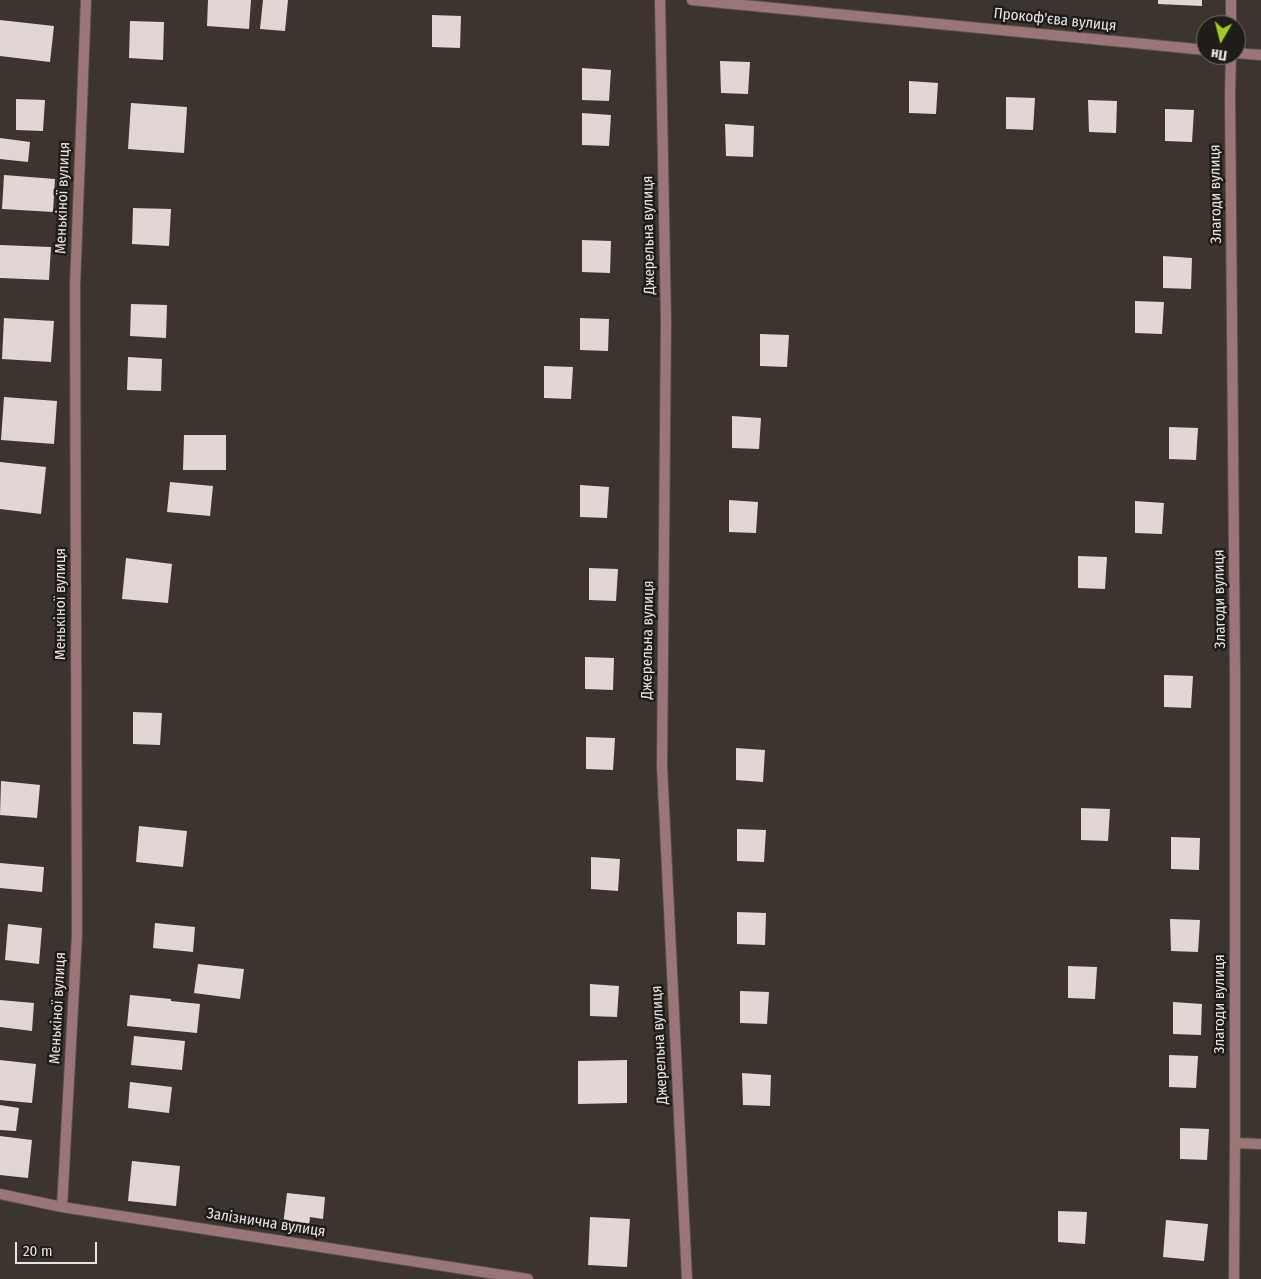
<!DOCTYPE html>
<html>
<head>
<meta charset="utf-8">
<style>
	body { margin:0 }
	#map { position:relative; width:1261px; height:1279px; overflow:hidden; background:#3d342f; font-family:"Fira Sans Condensed",sans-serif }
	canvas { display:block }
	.north { position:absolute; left:1196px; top:15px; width:50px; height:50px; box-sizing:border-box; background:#201c1a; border:1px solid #706c6a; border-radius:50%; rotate:188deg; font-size:14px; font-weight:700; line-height:20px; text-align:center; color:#e9e4e1 }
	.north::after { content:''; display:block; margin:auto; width:18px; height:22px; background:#a2c928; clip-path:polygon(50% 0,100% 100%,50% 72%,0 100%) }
	.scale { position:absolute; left:15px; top:1242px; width:82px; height:22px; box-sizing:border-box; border:2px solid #e9e4e1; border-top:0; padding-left:6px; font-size:15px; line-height:18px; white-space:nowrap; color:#e9e4e1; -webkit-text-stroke:4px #201c1a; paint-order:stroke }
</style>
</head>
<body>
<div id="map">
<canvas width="1261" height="1279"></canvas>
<div class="north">Пн</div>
<div class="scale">20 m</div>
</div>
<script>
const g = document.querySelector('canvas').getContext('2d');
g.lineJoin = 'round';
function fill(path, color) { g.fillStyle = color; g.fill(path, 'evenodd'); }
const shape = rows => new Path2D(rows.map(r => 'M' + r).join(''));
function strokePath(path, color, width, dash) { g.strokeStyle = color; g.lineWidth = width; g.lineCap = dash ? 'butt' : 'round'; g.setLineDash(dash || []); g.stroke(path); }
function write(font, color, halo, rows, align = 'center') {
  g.font = font + ' "Fira Sans Condensed",sans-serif'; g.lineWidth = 5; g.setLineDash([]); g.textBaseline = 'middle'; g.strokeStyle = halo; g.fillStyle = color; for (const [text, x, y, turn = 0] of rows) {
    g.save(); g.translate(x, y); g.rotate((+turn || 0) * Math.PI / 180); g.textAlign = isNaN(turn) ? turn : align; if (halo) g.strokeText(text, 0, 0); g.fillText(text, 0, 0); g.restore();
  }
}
fill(shape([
	[208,0,251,0,249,29,207,26],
	[263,0,288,0,285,31,260,29],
	[1158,0,1202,0,1202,6,1158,4],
	[432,15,461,16,460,48,432,47],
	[0,20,54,26,50,62,0,56],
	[130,21,164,22,163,60,129,58],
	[720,61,750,62,748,94,721,93],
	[582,68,611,70,609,101,582,100],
	[909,81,938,83,936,114,909,113],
	[1006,97,1035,98,1033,130,1006,129],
	[16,99,45,100,43,131,16,130],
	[1088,100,1117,101,1116,133,1089,132],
	[131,103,187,107,184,153,128,149],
	[1165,109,1194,110,1192,142,1165,141],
	[582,113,611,115,609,146,582,145],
	[725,124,754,126,753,157,726,156],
	[0,138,30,142,28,162,0,159],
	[4,175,55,179,53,212,2,209],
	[133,208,171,209,169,246,132,244],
	[582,240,611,241,610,273,582,272],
	[0,245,51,247,49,280,0,278],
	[1163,256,1192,258,1191,289,1163,288],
	[1135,301,1164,302,1162,334,1135,333],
	[131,304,167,305,166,338,130,336],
	[4,318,54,321,51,362,2,359],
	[580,318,609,319,608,351,580,350],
	[760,334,789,335,787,367,760,366],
	[128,357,162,359,161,391,127,390],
	[544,366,573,367,571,399,544,398],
	[4,397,57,401,54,444,1,440],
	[732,416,761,418,759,449,732,448],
	[1169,427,1198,428,1196,460,1169,459],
	[184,435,226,435,226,470,183,470],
	[0,462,46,467,41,514,0,509],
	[170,482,213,486,210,516,167,512],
	[580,485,609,487,607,518,580,517],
	[729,500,758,502,756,533,729,532],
	[1135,501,1164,503,1162,534,1135,533],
	[1078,556,1107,557,1105,589,1078,588],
	[126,558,172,564,168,603,122,599],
	[589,568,618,569,616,601,589,600],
	[585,657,614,658,613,690,585,689],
	[1164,675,1193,676,1191,708,1164,707],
	[133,712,162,713,160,745,133,744],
	[586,737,615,738,613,770,586,769],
	[736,748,765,750,763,782,736,780],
	[1,781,40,785,37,818,0,815],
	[1081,808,1110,809,1108,841,1081,840],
	[139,826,187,831,183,867,136,862],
	[737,829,766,830,764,862,737,861],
	[1171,837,1200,838,1199,870,1171,869],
	[591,857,620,859,618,891,591,889],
	[0,863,44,867,42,892,0,888],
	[737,912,766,913,765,945,737,944],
	[1170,919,1200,920,1198,952,1171,951],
	[155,923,195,927,193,952,153,948],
	[8,924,42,928,39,964,5,960],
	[198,964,244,969,240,999,194,993],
	[1068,966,1097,967,1095,999,1068,998],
	[590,984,619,986,617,1017,590,1016],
	[740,991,769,992,767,1024,740,1023],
	[130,995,171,999,171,1001,200,1004,197,1033,127,1026],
	[0,1000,34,1003,32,1031,0,1027],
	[1173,1002,1202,1004,1201,1035,1173,1034],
	[134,1036,185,1041,182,1070,131,1065],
	[1169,1055,1198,1056,1196,1088,1169,1087],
	[0,1060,36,1064,32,1103,0,1100],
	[627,1060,627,1103,578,1104,578,1061],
	[742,1073,771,1075,770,1106,743,1105],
	[130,1082,172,1087,169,1113,128,1108],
	[0,1105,19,1108,16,1131,0,1130],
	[1180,1128,1209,1129,1207,1160,1180,1159],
	[0,1136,32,1140,28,1178,0,1175],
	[132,1161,180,1166,176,1206,128,1201],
	[287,1193,325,1197,323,1219,310,1217,309,1227,283,1225],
	[1058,1211,1087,1212,1085,1244,1058,1242],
	[590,1217,630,1219,627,1267,588,1265],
	[1166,1220,1208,1224,1204,1261,1163,1257]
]), '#e2d5d3');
const street = shape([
	[660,0,666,321,662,766,687,1279],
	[692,0,1206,50],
	[1231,0,1231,25],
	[1236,53,1261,55],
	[1231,55,1230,95,1235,670,1235,1143],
	[0,1194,62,1207,528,1279],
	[62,1207,77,934,75,286,86,0],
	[1234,1279,1235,1143,1261,1144]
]);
strokePath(street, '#59504b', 12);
strokePath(street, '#9a7677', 10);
write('15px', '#e9e4e1', '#201c1a', [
	["Прокоф'єва вулиця",1055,20,6],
	["Злагоди вулиця",1216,194,-91],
	["Менькіної вулиця",63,198,-88],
	["Джерельна вулиця",649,235,-91],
	["Злагоди вулиця",1220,599,-91],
	["Менькіної вулиця",61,604,-90],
	["Джерельна вулиця",648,640,-89],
	["Злагоди вулиця",1220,1004,-90],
	["Менькіної вулиця",58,1008,-87],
	["Джерельна вулиця",660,1045,-93],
	["Залізнична вулиця",266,1223,9]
]);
</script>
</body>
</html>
